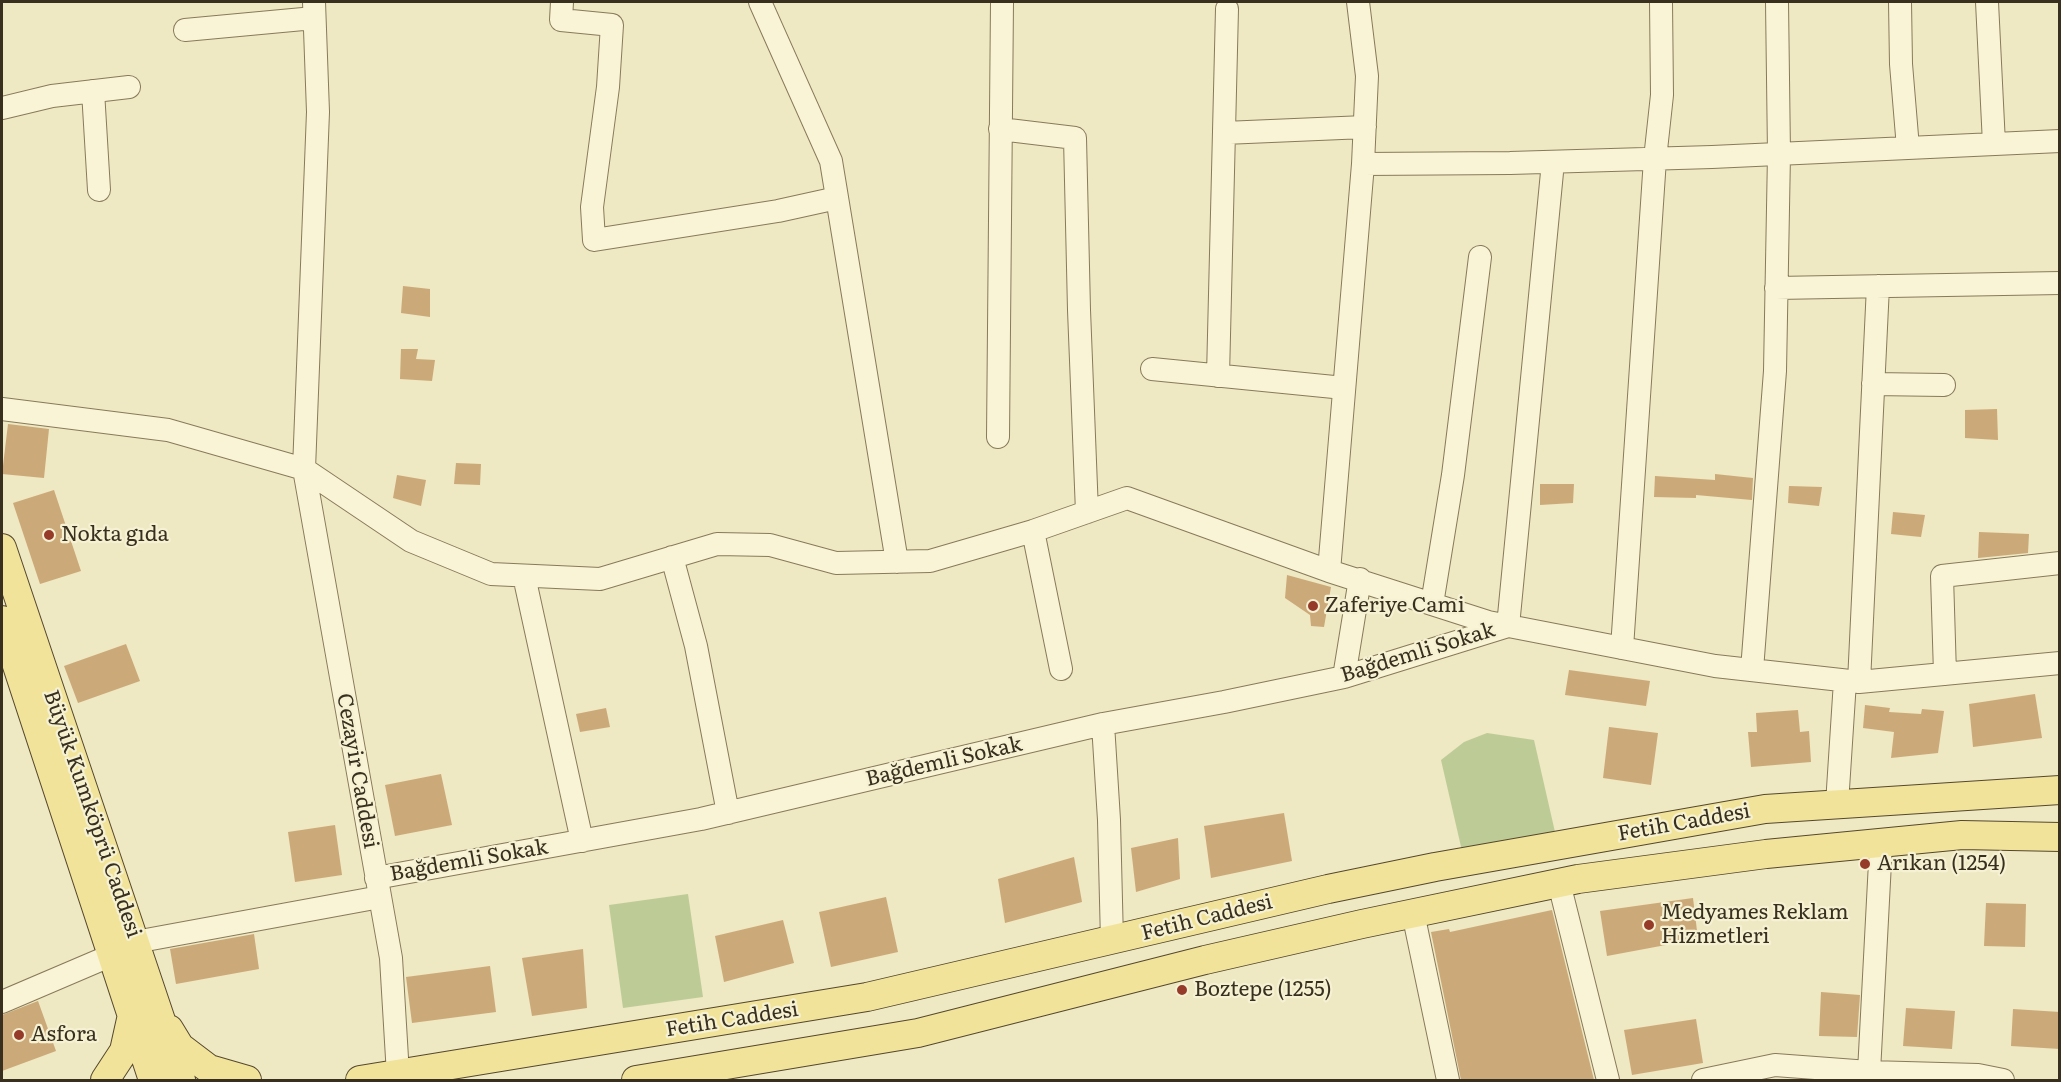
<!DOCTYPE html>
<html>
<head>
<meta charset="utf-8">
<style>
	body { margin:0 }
	#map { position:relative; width:2061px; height:1082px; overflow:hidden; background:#eee8c3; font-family:Literata,serif }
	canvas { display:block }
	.frame { position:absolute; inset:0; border:3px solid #382f1e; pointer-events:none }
</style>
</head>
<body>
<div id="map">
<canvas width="2061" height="1082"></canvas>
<div class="frame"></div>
</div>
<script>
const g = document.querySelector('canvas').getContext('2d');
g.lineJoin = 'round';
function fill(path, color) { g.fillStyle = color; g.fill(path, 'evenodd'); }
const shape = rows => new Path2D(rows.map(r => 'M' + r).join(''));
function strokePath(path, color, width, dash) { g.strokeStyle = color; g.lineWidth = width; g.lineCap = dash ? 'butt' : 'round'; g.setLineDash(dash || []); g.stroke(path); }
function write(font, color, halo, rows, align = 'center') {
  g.font = font + ' Literata,serif'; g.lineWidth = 4.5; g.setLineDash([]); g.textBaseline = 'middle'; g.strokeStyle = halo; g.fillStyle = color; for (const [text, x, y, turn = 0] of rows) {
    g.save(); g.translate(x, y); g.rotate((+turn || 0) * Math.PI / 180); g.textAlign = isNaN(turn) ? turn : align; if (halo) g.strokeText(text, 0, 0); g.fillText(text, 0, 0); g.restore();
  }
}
fill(shape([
	[1487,733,1534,740,1555,832,1462,851,1441,760,1464,742],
	[688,894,703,997,623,1008,609,905]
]), '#bdcc97');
fill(shape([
	[403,286,430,289,430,317,401,313],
	[401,349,418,349,416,359,435,360,432,381,400,379],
	[1997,409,1998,440,1965,438,1965,410],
	[8,424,49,429,44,478,2,474],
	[456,463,481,464,480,485,454,484],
	[1715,474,1753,478,1752,500,1696,495,1696,498,1654,497,1655,476,1715,480],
	[397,475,426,480,421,506,393,498],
	[1540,484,1574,484,1573,503,1540,505],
	[1789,486,1822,487,1819,506,1788,503],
	[54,490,81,571,40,584,13,503],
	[1893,512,1925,515,1921,537,1891,534],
	[1979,532,2029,534,2028,553,1978,558],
	[1287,575,1331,587,1324,627,1311,626,1310,615,1285,598],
	[126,644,140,681,78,703,64,666],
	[1569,670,1650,681,1646,706,1565,695],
	[2035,694,2042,738,1973,747,1969,704],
	[1865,705,1890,708,1889,712,1921,714,1922,709,1944,711,1938,753,1891,758,1894,732,1863,728],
	[606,708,610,727,580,732,576,714],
	[1798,710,1800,732,1809,731,1811,762,1751,767,1748,732,1757,732,1756,713],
	[1609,727,1658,733,1651,785,1603,778],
	[441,774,452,825,395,836,385,785],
	[1284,813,1292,861,1211,878,1204,826],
	[335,825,342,875,295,882,288,832],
	[1178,838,1180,879,1136,892,1131,848],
	[1074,857,1082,902,1005,923,998,879],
	[886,897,898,952,831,967,819,912],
	[1693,898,1698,939,1607,956,1600,911],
	[1986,903,2026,904,2025,947,1984,946],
	[1552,910,1594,1080,1461,1080,1431,932,1449,929,1450,932],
	[783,920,794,963,724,982,715,936],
	[254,934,259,969,176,984,170,949],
	[583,949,587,1008,532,1016,522,958],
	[490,966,496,1012,412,1023,406,977],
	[1821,992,1860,995,1857,1037,1819,1036],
	[38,1001,56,1051,2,1071,2,1015],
	[1906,1008,1955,1011,1952,1049,1903,1046],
	[2013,1009,2060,1012,2060,1049,2011,1046],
	[1696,1019,1703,1063,1632,1075,1624,1030]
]), '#cca979');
const minor = shape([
	[314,2,318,112,304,469,391,958,398,1075],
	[562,2,561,20,612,25,608,87,592,207,594,240,778,211,837,198],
	[760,2,831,161,897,562],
	[1900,2,1901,64,1908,148],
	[1987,2,1994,144],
	[185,30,314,18],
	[93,91,99,190],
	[2,108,52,96,129,87],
	[1000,129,1075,138,1079,310,1087,512],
	[1224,133,1365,127],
	[1363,164,1510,163,1712,157,2060,141],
	[1776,288,2060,283],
	[1152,369,1344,388],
	[1218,376,1227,9],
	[1873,384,1944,385],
	[2,409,168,430,304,469,411,541,491,574,600,579,717,544,770,545,836,563,930,561,1033,531,1127,498,1329,571,1488,622,1715,666,1859,682,2060,663],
	[998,437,1002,2],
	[1033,531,1061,669],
	[672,557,696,646,728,813],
	[1329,571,1363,164,1367,76,1358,2],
	[524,576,582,841],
	[1432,604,1453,475,1480,257],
	[1622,648,1655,159,1662,95,1661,2],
	[1752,670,1775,371,1779,154,1777,2],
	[1945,674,1942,576,2060,563],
	[1344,677,1360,579],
	[1859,682,1878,286],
	[1103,724,1109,820,1112,941],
	[1837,804,1845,681],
	[376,878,701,819,1103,724,1224,702,1344,677,1508,626,1553,162],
	[1559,883,1608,1080],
	[1413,913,1448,1080],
	[135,942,380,897],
	[2,1002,112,955],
	[1869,1072,1881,843],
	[1703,1080,1775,1065,1869,1072,1978,1075,2003,1080]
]);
const major = shape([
	[2,548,181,1080],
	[2,620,153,1080],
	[169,1029,180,1047,209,1069,247,1080],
	[105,1080,124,1051,132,1015],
	[360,1080,867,997,1328,889,1435,867,1765,809,2060,790],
	[636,1080,918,1033,1205,960,1362,924,1578,879,1766,854,1962,835,2060,837]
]);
strokePath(minor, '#887a5a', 24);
strokePath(major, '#55472e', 30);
strokePath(minor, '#f9f4d6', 22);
strokePath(major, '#f1e49a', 28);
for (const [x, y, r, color] of [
	[49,535,6,"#963b2a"],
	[1313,606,6,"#963b2a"],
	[1865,864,6,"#963b2a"],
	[1649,925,6,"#963b2a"],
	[1182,990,6,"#963b2a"],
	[19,1035,6,"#963b2a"]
]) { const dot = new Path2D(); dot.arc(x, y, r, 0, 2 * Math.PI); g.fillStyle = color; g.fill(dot); strokePath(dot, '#f5f1d2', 2); }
write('21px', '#382f1e', '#f5f1d2', [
	["Nokta gıda",61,535],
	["Zaferiye Cami",1325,606],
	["Arıkan (1254)",1877,864],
	["Medyames Reklam",1661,913],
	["Hizmetleri",1661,937],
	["Boztepe (1255)",1194,990],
	["Asfora",31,1035]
], 'left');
write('21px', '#382f1e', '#f5f1d2', [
	["Bağdemli Sokak",1418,653,-17],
	["Bağdemli Sokak",944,762,-13],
	["Cezayir Caddesi",357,771,80],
	["Büyük Kumköprü Caddesi",92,814,71],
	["Fetih Caddesi",1684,823,-10],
	["Bağdemli Sokak",469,861,-10],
	["Fetih Caddesi",1207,918,-14],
	["Fetih Caddesi",732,1020,-9]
]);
</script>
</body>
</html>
